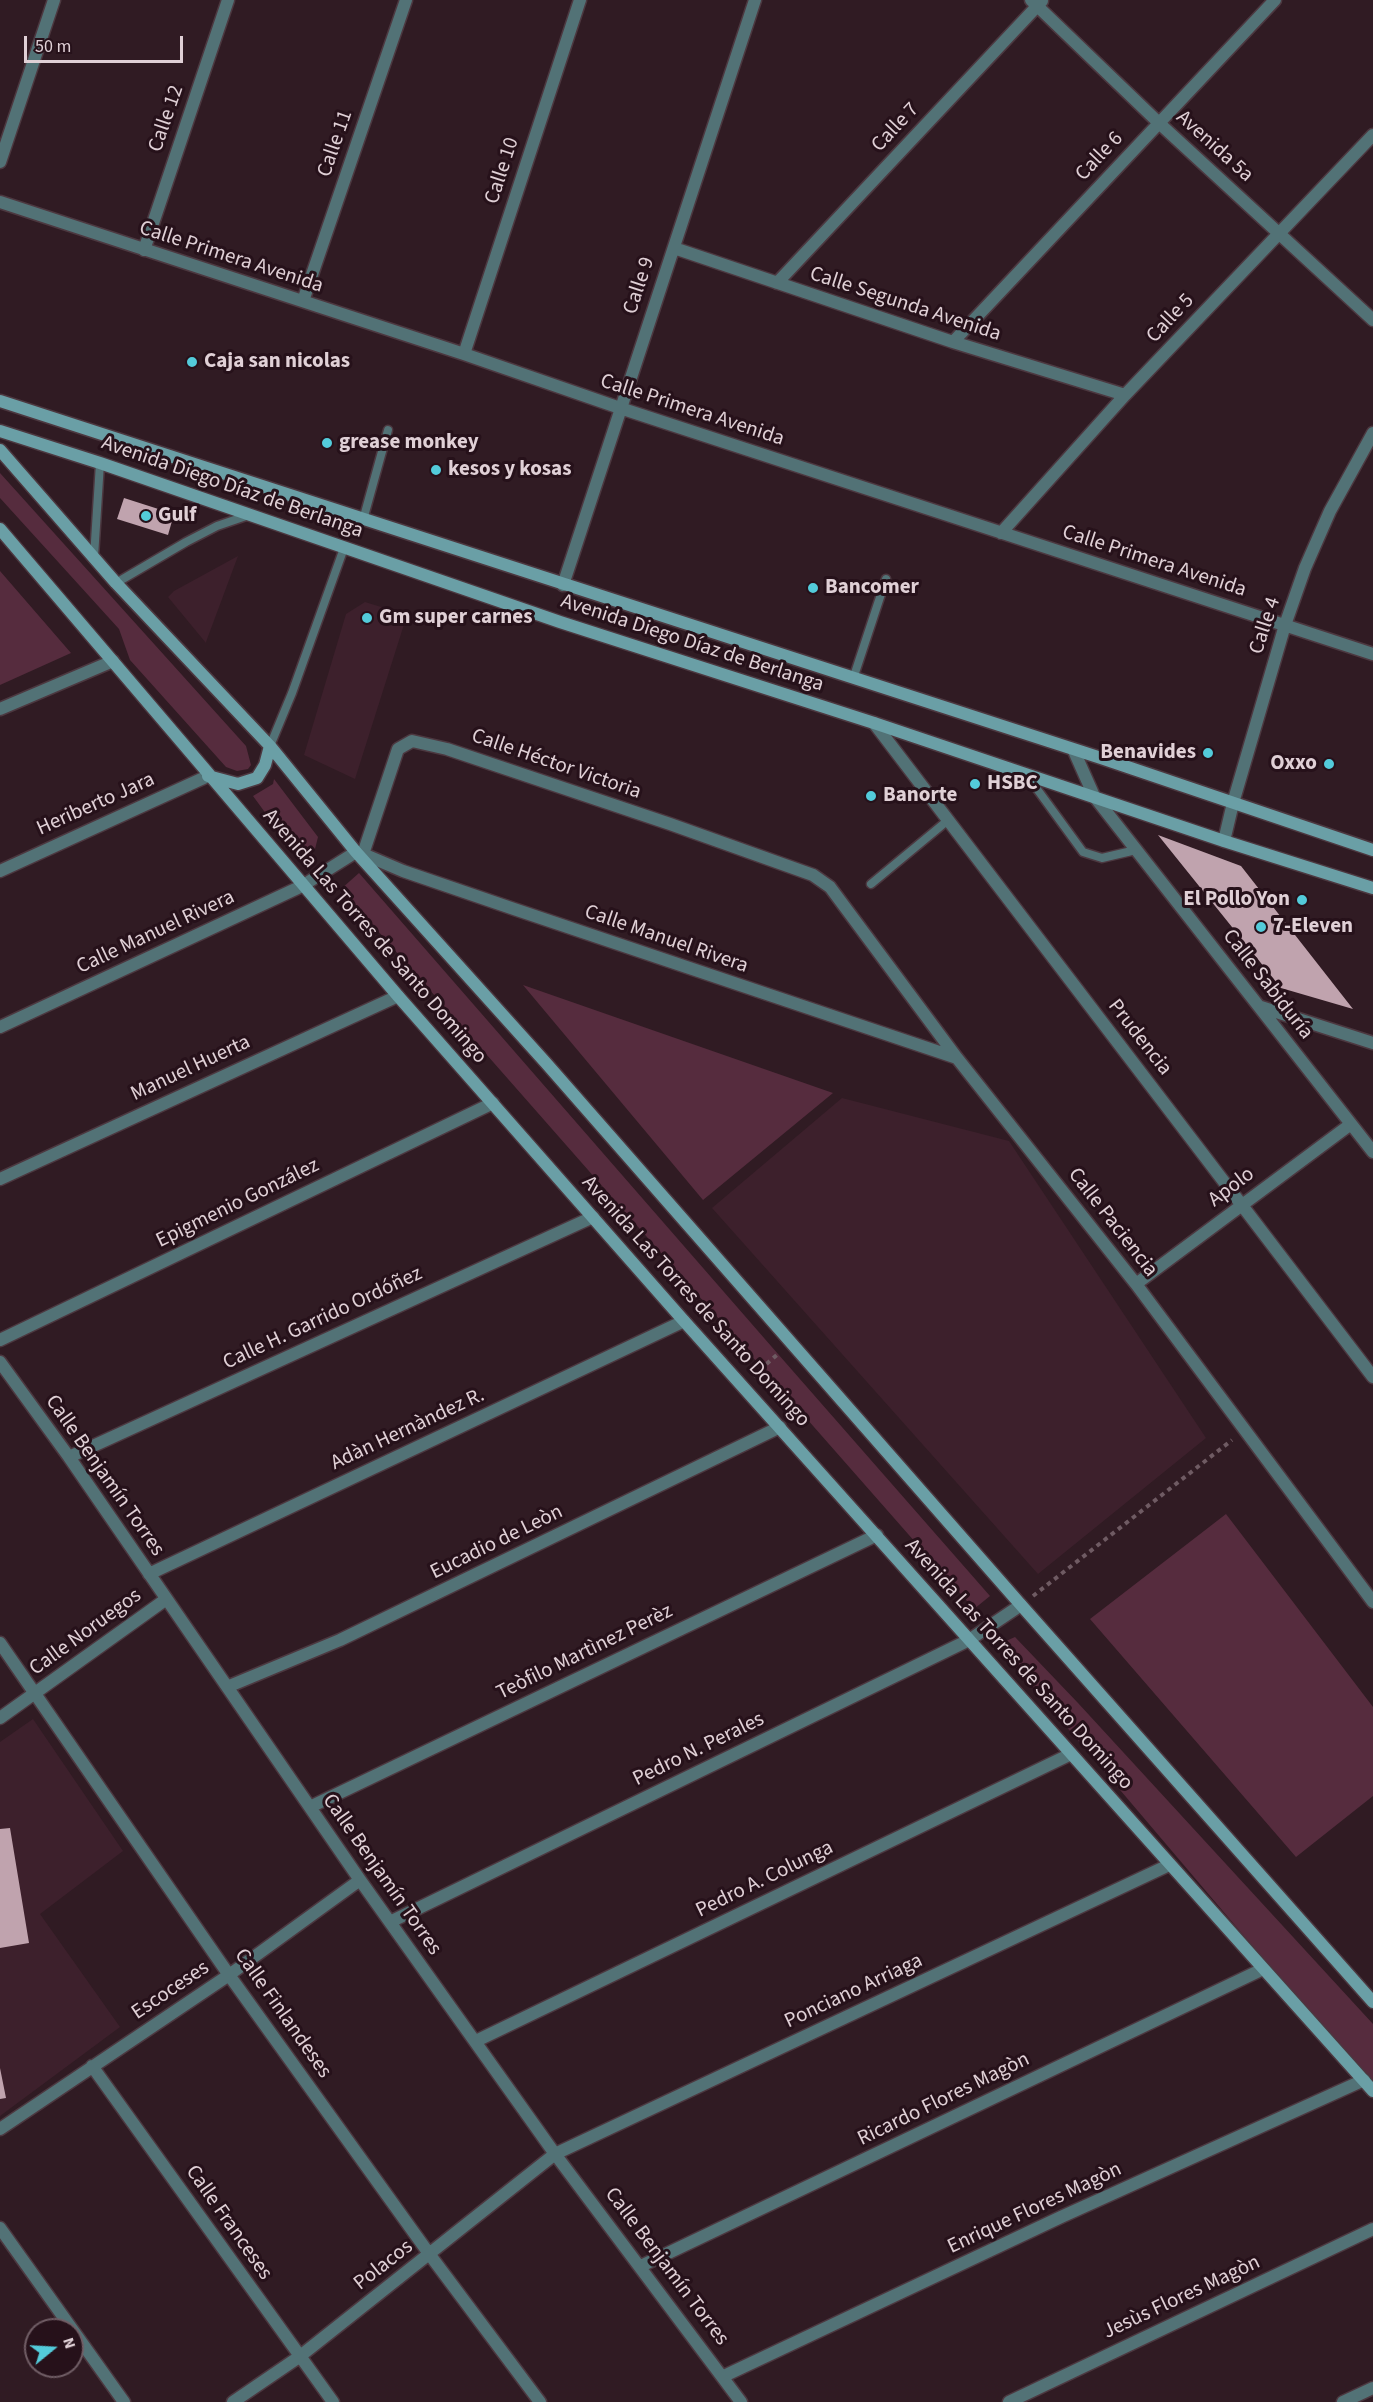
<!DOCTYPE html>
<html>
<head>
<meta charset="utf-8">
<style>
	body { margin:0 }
	#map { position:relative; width:1373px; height:2402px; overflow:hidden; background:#301b23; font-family:"Source Sans 3",sans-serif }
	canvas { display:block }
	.north { position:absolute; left:24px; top:2318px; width:60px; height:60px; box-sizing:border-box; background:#26111a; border:2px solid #705d65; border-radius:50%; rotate:72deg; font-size:16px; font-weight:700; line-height:24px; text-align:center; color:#e0d0d6 }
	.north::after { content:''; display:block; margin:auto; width:21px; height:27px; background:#53cbda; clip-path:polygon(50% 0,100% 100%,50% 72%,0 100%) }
	.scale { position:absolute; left:24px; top:36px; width:159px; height:27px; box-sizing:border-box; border:3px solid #e0d0d6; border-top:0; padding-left:8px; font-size:18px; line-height:21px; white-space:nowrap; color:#e0d0d6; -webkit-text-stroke:4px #26111a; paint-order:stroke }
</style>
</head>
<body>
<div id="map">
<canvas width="1373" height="2402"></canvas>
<div class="north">N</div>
<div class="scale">50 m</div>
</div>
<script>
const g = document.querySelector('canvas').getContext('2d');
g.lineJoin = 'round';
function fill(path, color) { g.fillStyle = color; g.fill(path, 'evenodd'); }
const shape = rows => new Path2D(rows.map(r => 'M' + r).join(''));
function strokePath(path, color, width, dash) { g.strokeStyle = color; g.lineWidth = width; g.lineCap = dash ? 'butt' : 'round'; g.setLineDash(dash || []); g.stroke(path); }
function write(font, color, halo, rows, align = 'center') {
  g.font = font + ' "Source Sans 3",sans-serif'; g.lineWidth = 6; g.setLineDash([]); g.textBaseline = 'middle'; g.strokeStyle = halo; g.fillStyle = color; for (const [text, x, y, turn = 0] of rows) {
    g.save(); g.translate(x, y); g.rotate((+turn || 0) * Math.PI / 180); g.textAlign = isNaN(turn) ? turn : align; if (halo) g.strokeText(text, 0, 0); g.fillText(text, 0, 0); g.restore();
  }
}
fill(shape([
	[238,556,206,642,206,643,168,597,174,591],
	[365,602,407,615,355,779,304,755,346,614],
	[842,1098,1009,1141,1206,1438,1038,1574,712,1208],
	[33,1719,123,1851,40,1914,120,2027,0,2116,0,1742]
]), '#3d202c');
fill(shape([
	[0,473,246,746,251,765,248,769,237,771,226,767,130,660,119,629,0,498],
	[0,571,71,653,0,685],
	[274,779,318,837,315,849,306,853,294,852,253,796,273,784],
	[359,873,778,1354,990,1596,974,1609,341,889],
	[523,985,833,1093,703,1200],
	[1226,1514,1373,1707,1373,1796,1296,1857,1090,1619],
	[1015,1637,1078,1703,1373,2024,1373,2082,1306,2009,997,1645]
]), '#562c3e');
fill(shape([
	[124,498,174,514,168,535,117,519],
	[1158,835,1241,866,1353,1009,1281,988],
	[10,1828,29,1943,0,1948,0,1829],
	[0,2068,6,2098,0,2099]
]), '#c0a3ae');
const lane = shape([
	[363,520,388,430],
	[94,557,100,463],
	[116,583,186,542,217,526,249,515],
	[853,679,886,579],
	[270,746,292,693,344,548],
	[1026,774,1083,852,1102,858,1136,850],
	[871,884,947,821]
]);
const street = shape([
	[1031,0,1159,123,1373,320],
	[0,162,54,0],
	[0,202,464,354,620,408,1373,654],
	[674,248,953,342,1125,395],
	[144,250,228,0],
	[777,283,1042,1],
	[303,301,406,0],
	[953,342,1275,0],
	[464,354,580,0],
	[1001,533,1125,395,1373,135],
	[563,585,755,0],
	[0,709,113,661],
	[874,723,1373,1377],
	[1074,751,1094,796,1373,1152],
	[1224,841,1233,803,1285,625,1305,568,1330,511,1373,433],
	[363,854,403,871,514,909,957,1058],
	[0,871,208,776],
	[1261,1007,1373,1043],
	[0,1027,302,886,356,852,363,854,398,749,412,741,447,749,670,824,813,875,830,887,957,1058,1136,1284,1373,1602],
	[0,1179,398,996],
	[1136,1284,1351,1124],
	[0,1340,493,1103],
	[0,1362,69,1457,360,1880,555,2154,741,2402],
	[69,1457,593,1217],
	[149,1574,684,1321],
	[0,1643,229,1975,430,2255,540,2402],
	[227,1687,340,1640,780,1427],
	[0,1718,165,1600],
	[310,1807,877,1535],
	[390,1922,969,1640,1021,1605],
	[476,2041,1071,1754],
	[92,2066,333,2402],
	[0,2129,229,1975,360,1880],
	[0,2228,124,2402],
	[641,2266,1263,1969],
	[724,2376,1061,2217,1364,2080],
	[233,2402,299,2357,555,2154,1169,1865],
	[1009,2402,1373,2229],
	[1343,2402,1373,2388]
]);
const secondary = shape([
	[0,401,1101,758,1373,850],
	[0,431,100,463,560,622,874,723,1224,841,1373,888],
	[0,450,116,583,270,746,356,852,546,1063,1021,1605,1373,2002],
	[0,529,398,996,684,1321,1373,2091],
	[208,776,238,784,257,778,265,765,270,746]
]);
strokePath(lane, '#4c3840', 11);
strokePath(street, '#4c3840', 15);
strokePath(secondary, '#4c3840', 15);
strokePath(shape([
	[753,1376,779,1353],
	[1033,1596,1232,1440]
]), '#6f5b63', 4, [4.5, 4.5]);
strokePath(lane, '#527276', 8);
strokePath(street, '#527276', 12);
strokePath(secondary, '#6a9fa6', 12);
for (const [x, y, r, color] of [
	[192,362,6,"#53cbda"],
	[327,443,6,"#53cbda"],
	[436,470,6,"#53cbda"],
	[146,516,6,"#53cbda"],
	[813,588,6,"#53cbda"],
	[367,618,6,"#53cbda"],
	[1208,753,6,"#53cbda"],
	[1329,764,6,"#53cbda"],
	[975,784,6,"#53cbda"],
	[871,796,6,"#53cbda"],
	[1302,900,6,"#53cbda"],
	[1261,927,6,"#53cbda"]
]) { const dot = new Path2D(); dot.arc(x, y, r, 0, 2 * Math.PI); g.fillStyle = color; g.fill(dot); strokePath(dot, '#26111a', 2); }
write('21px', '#e0d0d6', '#26111a', [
	["Calle 12",167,119,-71],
	["Calle 7",896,128,-47],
	["Calle 11",336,144,-71],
	["Avenida 5a",1214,147,42],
	["Calle 6",1100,157,-47],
	["Calle 10",503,171,-72],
	["Calle Primera Avenida",231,258,18],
	["Calle 9",640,286,-72],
	["Calle Segunda Avenida",905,305,18],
	["Calle 5",1171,319,-47],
	["Calle Primera Avenida",692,411,18],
	["Avenida Diego Díaz de Berlanga",232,488,19],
	["Calle Primera Avenida",1154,562,18],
	["Calle 4",1266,626,-72],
	["Avenida Diego Díaz de Berlanga",692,644,18],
	["Calle Héctor Victoria",556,765,19],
	["Heriberto Jara",96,805,-24],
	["Calle Manuel Rivera",156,933,-25],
	["Avenida Las Torres de Santo Domingo",374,937,49],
	["Calle Manuel Rivera",666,940,19],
	["Calle Sabiduría",1267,985,52],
	["Prudencia",1139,1038,52],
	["Manuel Huerta",191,1069,-25],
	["Apolo",1232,1188,-37],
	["Epigmenio González",238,1204,-26],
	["Calle Paciencia",1112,1223,52],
	["Avenida Las Torres de Santo Domingo",695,1302,48],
	["Calle H. Garrido Ordóñez",323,1319,-25],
	["Adàn Hernàndez R.",408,1430,-25],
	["Calle Benjamín Torres",104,1476,55],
	["Eucadio de Leòn",497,1543,-26],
	["Calle Noruegos",86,1633,-36],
	["Teòfilo Martìnez Perèz",585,1653,-26],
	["Avenida Las Torres de Santo Domingo",1018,1665,48],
	["Pedro N. Perales",699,1750,-26],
	["Calle Benjamín Torres",381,1875,55],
	["Pedro A. Colunga",765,1880,-26],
	["Escoceses",171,1991,-34],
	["Ponciano Arriaga",854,1992,-25],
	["Calle Finlandeses",282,2014,55],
	["Ricardo Flores Magòn",944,2100,-26],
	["Enrique Flores Magòn",1035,2209,-25],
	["Calle Franceses",228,2223,55],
	["Polacos",384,2266,-38],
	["Calle Benjamín Torres",666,2267,53],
	["Jesùs Flores Magòn",1182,2298,-25]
]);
write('bold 21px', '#e0d0d6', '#26111a', [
	["Caja san nicolas",204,362],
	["grease monkey",339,443],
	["kesos y kosas",448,470],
	["Gulf",158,516],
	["Bancomer",825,588],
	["Gm super carnes",379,618],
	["Benavides",1196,753,"right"],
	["Oxxo",1317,764,"right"],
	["HSBC",987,784],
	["Banorte",883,796],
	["El Pollo Yon",1290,900,"right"],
	["7-Eleven",1273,927]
], 'left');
</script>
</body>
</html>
